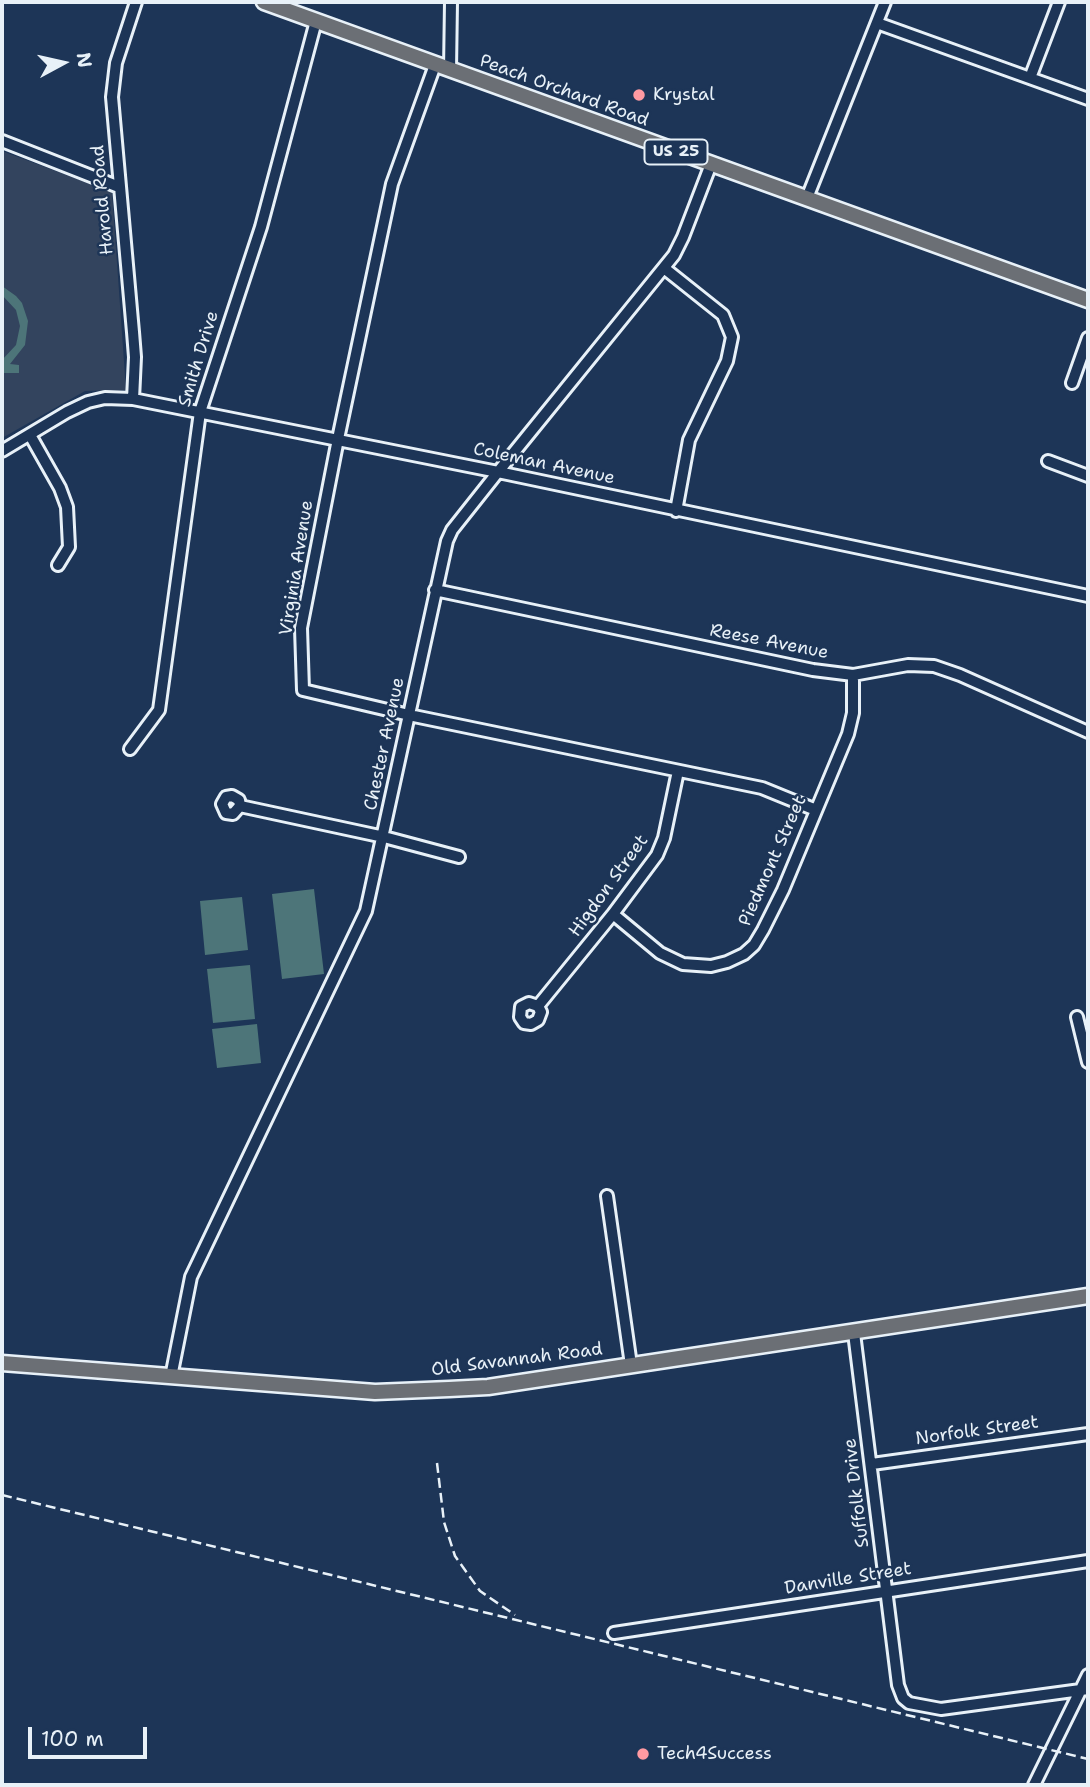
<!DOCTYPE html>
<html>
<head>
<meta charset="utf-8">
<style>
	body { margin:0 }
	#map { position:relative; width:1090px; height:1787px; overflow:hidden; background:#1d3557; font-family:"Shantell Sans",sans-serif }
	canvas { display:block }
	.frame { position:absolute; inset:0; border:4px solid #e8f1f8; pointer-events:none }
	.north { position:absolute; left:28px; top:28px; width:70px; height:70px; -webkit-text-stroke:5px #1d3557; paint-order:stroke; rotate:82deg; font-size:19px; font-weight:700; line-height:28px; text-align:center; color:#e8f1f8 }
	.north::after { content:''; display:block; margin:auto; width:24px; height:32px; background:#e8f1f8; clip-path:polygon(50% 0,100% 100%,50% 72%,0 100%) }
	.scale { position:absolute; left:28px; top:1727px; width:119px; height:32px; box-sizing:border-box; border:4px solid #e8f1f8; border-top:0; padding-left:9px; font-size:21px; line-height:24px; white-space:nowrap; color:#e8f1f8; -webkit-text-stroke:5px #1d3557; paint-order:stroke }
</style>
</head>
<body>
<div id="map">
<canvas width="1090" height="1787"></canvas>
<div class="frame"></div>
<div class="north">N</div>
<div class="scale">100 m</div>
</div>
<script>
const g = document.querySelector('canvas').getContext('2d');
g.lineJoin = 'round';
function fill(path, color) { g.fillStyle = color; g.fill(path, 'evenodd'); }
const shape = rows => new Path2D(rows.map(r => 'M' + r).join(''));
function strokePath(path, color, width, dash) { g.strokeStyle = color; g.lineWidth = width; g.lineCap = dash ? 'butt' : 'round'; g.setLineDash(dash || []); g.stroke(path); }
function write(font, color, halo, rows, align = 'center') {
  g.font = font + ' "Shantell Sans",sans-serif'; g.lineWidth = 5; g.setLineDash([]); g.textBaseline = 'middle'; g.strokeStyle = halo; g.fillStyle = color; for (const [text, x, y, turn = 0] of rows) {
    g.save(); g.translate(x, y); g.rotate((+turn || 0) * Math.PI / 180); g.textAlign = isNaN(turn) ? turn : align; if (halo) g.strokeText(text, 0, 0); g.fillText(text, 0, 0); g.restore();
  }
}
fill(shape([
	[2,151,112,192,126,390,85,391,2,438]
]), '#33445e');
fill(shape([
	[2,286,16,296,22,303,28,321,25,345,10,364,19,365,19,373,2,373,2,360,16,345,20,326,16,310,2,295],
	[314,889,324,974,282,979,272,894],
	[242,897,248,950,205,955,200,901],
	[250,965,255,1019,213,1023,207,969],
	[257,1024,261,1063,217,1068,212,1029]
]), '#4d7579');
const minor = shape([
	[877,23,1088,99],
	[435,65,392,184,338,439,301,628,303,690,409,715,762,788,816,810],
	[450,70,451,2],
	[1030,78,1059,2],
	[2,141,119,187],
	[807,198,885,2],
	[664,268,723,315,732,337,727,361,689,440,676,511],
	[1072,383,1088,338],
	[133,399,135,357,133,332,112,97,116,63,136,2],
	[30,435,60,488,67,507,69,547,58,565],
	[2,451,67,412,88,402,105,398,133,399,498,472,1088,596],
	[1048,461,1088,476],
	[435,590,813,670,853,675,908,665,934,666,960,675,1088,732],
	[130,749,159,710,200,412,261,227,316,21],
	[240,806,233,814,226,813,222,804,226,797,232,796,239,800,240,806,384,837,459,857],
	[613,914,660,953,683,964,711,966,727,962,744,954,754,945,763,930,783,890,848,734,853,713,853,675],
	[538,1006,529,1003,521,1007,520,1017,524,1023,531,1024,538,1020,541,1012,538,1006,613,914,657,855,664,838,678,771],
	[1077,1017,1088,1062],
	[607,1196,631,1365],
	[854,1333,898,1685,903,1698,909,1703,941,1709,1088,1689],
	[171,1377,191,1277,366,911,447,541,452,530,498,472,674,255,683,237,711,164],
	[872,1464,1088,1434],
	[614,1633,1088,1561],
	[1034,1785,1088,1675]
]);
const major = shape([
	[264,2,1088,300],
	[2,1363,375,1392,449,1389,488,1387,1088,1296]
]);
strokePath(minor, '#e8f1f8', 16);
strokePath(major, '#e8f1f8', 19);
strokePath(minor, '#1d3557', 10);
strokePath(major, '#6b6f75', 14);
strokePath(shape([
	[437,1463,444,1522,455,1556,480,1591,515,1615],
	[2,1495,1088,1759]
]), '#e8f1f8', 2.5, [10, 5]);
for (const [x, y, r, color] of [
	[639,95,7,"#ff9aa2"],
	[643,1754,7,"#ff9aa2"]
]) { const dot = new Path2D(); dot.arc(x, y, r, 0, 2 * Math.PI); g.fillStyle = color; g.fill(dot); strokePath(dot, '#1d3557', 2.5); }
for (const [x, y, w] of [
	[676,152,63]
]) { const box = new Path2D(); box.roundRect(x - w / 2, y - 12.5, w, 25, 5); g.fillStyle = '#1d3557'; g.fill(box); strokePath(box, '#e8f1f8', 2); }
write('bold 16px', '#e8f1f8', null, [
	["US 25",676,152]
]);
write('18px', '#e8f1f8', '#1d3557', [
	["Peach Orchard Road",564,91,20],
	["Harold Road",103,200,-95],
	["Smith Drive",199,359,-73],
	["Coleman Avenue",544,464,12],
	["Virginia Avenue",297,568,-81],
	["Reese Avenue",769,642,11],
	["Chester Avenue",385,744,-78],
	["Piedmont Street",773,861,-66],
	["Higdon Street",609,886,-54],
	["Old Savannah Road",517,1360,-7],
	["Norfolk Street",977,1431,-8],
	["Suffolk Drive",857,1493,-97],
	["Danville Street",848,1579,-9]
]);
write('18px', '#e8f1f8', '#1d3557', [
	["Krystal",653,95],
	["Tech4Success",657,1754]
], 'left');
</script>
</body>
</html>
